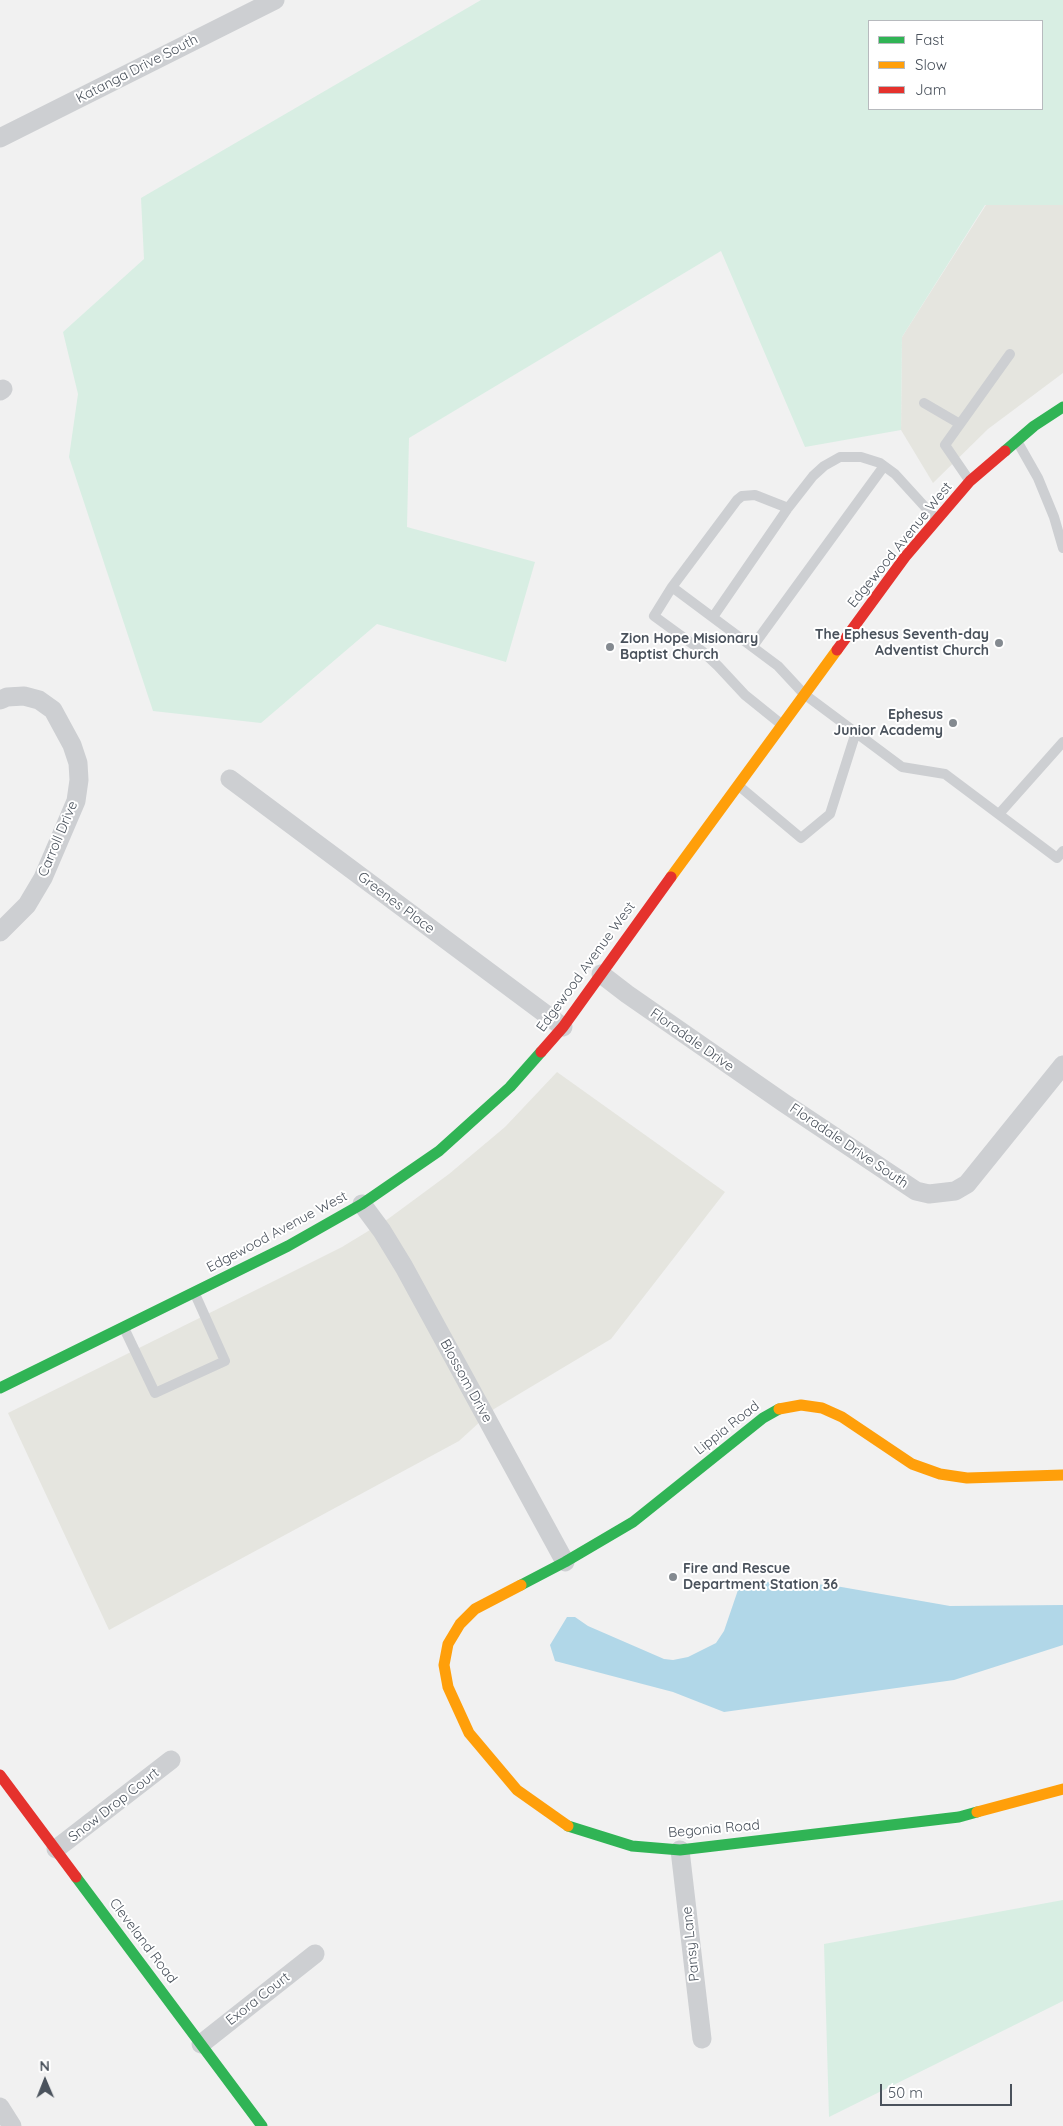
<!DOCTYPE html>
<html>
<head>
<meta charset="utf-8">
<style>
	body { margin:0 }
	#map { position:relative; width:1063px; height:2126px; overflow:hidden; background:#f1f1f1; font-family:Quicksand,sans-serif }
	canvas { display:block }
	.legend { position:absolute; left:868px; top:20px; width:175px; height:90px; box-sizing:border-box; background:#fff; border:1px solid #b7babe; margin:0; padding:6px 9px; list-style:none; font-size:15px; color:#4a525c }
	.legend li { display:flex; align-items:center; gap:10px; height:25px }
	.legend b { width:25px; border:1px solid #b7babe }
	.north { position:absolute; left:20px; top:2056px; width:50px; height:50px; -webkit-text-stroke:4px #fff; paint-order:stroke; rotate:359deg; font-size:14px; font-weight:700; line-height:20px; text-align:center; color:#4a525c }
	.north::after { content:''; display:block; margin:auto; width:18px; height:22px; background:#4a525c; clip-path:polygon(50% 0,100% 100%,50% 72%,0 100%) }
	.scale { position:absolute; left:880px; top:2084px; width:132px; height:22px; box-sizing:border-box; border:2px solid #4a525c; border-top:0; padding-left:6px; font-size:15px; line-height:18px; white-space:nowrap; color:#4a525c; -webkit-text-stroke:4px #fff; paint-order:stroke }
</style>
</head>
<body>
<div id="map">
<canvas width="1063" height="2126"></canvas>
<ul class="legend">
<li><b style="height:6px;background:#30b455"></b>Fast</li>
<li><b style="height:6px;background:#ff9f0a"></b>Slow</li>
<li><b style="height:6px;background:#e5322d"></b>Jam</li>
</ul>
<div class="north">N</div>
<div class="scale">50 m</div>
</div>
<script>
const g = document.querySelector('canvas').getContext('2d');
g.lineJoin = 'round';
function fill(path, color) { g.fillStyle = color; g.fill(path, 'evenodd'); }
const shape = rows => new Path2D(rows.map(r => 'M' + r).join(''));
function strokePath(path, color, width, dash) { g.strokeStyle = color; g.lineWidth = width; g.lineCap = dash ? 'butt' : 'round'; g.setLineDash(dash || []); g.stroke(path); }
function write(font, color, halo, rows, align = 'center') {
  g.font = font + ' Quicksand,sans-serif'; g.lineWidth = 4; g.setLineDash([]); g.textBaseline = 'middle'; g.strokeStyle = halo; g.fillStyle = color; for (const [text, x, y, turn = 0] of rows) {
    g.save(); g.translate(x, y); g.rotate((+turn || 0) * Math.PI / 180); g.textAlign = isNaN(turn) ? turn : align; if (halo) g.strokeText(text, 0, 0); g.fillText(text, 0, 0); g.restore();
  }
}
fill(shape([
	[986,205,1063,205,1063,373,988,429,933,483,901,430,902,337],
	[557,1072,725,1192,611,1339,494,1409,459,1441,109,1630,8,1413,276,1280,342,1247,388,1219,449,1174,505,1127]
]), '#e5e5df');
fill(shape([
	[481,0,1063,0,1063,205,985,205,902,337,901,430,805,447,721,251,409,438,407,527,535,562,506,662,377,624,261,723,153,711,69,457,78,394,63,332,144,259,141,198],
	[1042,21,1042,109,869,109,869,21],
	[1063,1900,1063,2001,829,2117,824,1944]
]), '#d8eee3');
fill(shape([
	[750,1581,830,1585,950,1606,1063,1605,1063,1645,954,1680,724,1712,673,1692,555,1661,550,1645,567,1617,575,1617,588,1626,664,1659,673,1660,688,1657,716,1643,724,1631,738,1590]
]), '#b1d7e8');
strokePath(shape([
	[924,403,960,424],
	[1017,441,1038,478,1054,517,1063,548],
	[969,480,945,445,1010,354],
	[788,508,755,495,742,496,737,500,672,587,778,666,804,694,902,767,945,774,1057,858,1063,851],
	[672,587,654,616,702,651,718,666,745,695,781,724],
	[713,617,788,508,813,476,824,466,840,457,861,457,880,463,895,474,936,519],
	[753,646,884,466],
	[739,786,801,838,830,814,856,732],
	[999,814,1063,742],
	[124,1328,155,1393,225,1361,195,1294]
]), '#cdcfd2', 10);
strokePath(shape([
	[0,138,275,0],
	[0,391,3,389],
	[0,700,7,697,24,696,39,700,53,710,72,745,78,763,79,780,76,801,43,878,27,905,0,932],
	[230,779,563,1027],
	[601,974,627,994,784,1103,916,1191,929,1194,955,1191,967,1184,1063,1065],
	[362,1204,382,1231,404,1267,565,1562],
	[56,1849,171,1760],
	[680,1850,702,2039],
	[201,2044,315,1954],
	[0,2107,12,2126]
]), '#cdcfd2', 19);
strokePath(shape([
	[1005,451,1034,426,1063,407],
	[0,1388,288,1246,362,1204,439,1151,510,1087,541,1052],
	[521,1585,565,1562,633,1522,763,1418,779,1409],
	[568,1826,632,1846,680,1850,959,1817,977,1812],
	[76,1877,262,2126]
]), '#30b455', 11);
strokePath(shape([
	[671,877,837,650],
	[779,1409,801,1405,822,1408,842,1417,912,1464,940,1474,967,1478,1063,1475],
	[521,1585,475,1609,460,1624,448,1644,444,1665,448,1687,469,1733,517,1790,568,1826],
	[977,1812,1063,1789]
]), '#ff9f0a', 11);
strokePath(shape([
	[837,650,905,557,970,481,1005,451],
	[541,1052,563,1027,671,877],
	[0,1775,76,1877]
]), '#e5322d', 11);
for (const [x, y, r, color] of [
	[999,643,5,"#848a90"],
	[610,647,5,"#848a90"],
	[953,723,5,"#848a90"],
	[673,1577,5,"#848a90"]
]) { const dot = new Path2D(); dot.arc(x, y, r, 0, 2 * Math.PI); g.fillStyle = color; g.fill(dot); strokePath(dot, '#fff', 2); }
write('14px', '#4a525c', '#fff', [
	["Katanga Drive South",137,69,-27],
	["Edgewood Avenue West",900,545,-51],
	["Carroll Drive",58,839,-67],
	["Greenes Place",396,903,37],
	["Edgewood Avenue West",586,967,-54],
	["Floradale Drive",692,1040,35],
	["Floradale Drive South",849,1146,34],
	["Edgewood Avenue West",277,1232,-28],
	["Blossom Drive",466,1381,61],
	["Lippia Road",727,1428,-38],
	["Snow Drop Court",114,1805,-38],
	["Begonia Road",714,1829,-5],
	["Cleveland Road",143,1941,53],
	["Pansy Lane",691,1944,-96],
	["Exora Court",258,1999,-38]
]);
write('bold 14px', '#4a525c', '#fff', [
	["The Ephesus Seventh-day",989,635],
	["Adventist Church",989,651],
	["Zion Hope Misionary",620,639,"left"],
	["Baptist Church",620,655,"left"],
	["Ephesus",943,715],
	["Junior Academy",943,731],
	["Fire and Rescue",683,1569,"left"],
	["Department Station 36",683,1585,"left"]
], 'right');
</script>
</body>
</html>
